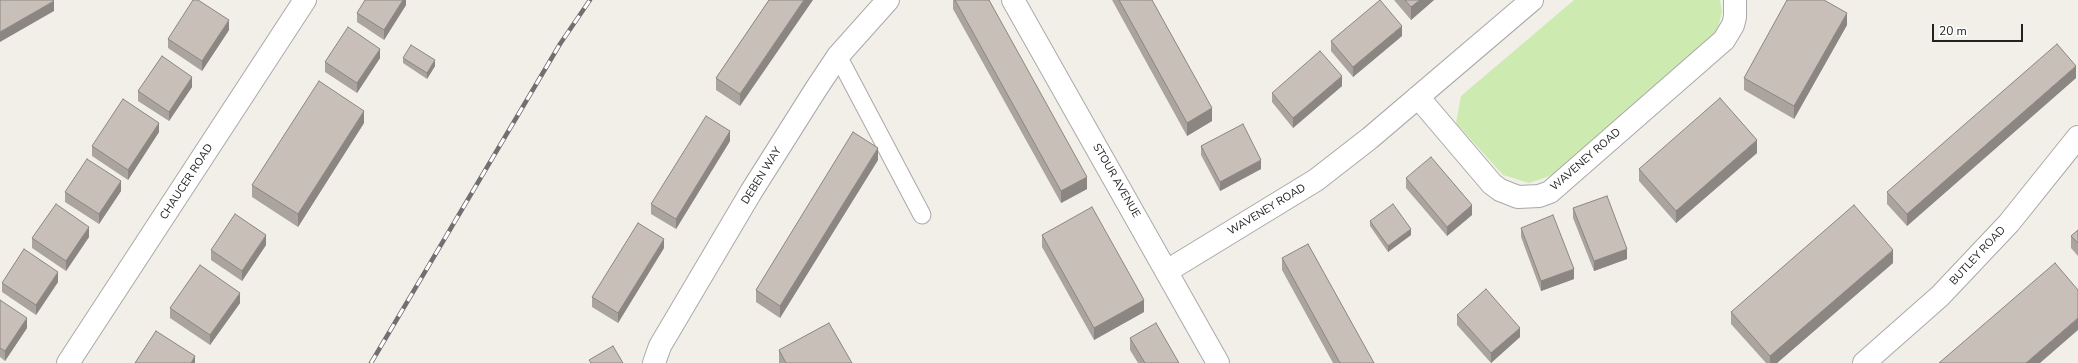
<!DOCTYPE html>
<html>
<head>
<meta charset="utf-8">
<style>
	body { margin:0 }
	#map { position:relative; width:2078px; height:363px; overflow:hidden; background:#f2efe9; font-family:"Nunito Sans",sans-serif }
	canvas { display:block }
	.scale { position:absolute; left:1932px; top:24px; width:91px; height:18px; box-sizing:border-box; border:2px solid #222; border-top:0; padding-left:5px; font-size:12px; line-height:14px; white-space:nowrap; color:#222; -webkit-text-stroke:3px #fff; paint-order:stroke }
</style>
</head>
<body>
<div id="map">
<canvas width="2078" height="363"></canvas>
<div class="scale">20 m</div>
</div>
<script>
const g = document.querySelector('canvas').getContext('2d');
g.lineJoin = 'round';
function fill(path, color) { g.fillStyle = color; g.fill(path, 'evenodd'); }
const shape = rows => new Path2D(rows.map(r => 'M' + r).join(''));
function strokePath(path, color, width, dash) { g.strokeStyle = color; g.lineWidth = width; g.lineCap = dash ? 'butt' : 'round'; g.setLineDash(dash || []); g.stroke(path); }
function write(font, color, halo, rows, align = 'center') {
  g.font = font + ' "Nunito Sans",sans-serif'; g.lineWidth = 3; g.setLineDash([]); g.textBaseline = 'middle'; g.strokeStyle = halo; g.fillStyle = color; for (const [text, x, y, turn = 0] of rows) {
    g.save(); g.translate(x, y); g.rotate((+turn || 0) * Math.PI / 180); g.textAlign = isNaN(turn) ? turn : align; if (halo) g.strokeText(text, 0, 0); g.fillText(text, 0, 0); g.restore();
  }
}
fill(shape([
	[1574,0,1720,0,1722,11,1717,33,1553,175,1529,183,1503,175,1456,123,1461,96]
]), '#cdebb0');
const service = shape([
	[838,56,922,215]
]);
const minor = shape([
	[1013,0,1218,363],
	[1418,97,1492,184,1500,190,1518,197,1539,196,1550,192,1724,40,1733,25,1735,17,1735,0],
	[1167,271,1316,180,1370,138,1532,0],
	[68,363,305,0],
	[654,363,660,346,751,192,816,89,838,56,888,0],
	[1864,363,1940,296,2009,223,2078,137]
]);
strokePath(service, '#a9a9a9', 19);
strokePath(minor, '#a9a9a9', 24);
strokePath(service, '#fff', 17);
strokePath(minor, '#fff', 22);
const rail = shape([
	[371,363,560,44,590,0]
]);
strokePath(rail, '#707070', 4.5);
strokePath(rail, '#fff', 3, [9]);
fill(shape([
	[406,0,406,5,384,40,357,22,357,13],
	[769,0,740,106,716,90,716,78],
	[953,0,989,0,1087,189,1061,203,953,9],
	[1112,0,1152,0,1212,121,1187,136],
	[1394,0,1434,0,1411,20],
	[1847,25,1794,119,1744,90,1744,78],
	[229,30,202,71,168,48,168,39],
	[1402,36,1353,77,1331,51,1331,41],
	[380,58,357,93,325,72,325,62],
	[403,58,435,66,427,79,403,63],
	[2076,78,1907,226,1887,204,1887,192],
	[1342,86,1293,128,1272,102,1272,93],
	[192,87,169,121,138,101,138,91],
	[364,123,298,227,252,197,252,185],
	[159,132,128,180,92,156,92,146],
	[730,141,676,229,651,214,651,204],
	[1201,146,1261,169,1220,191,1201,155],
	[1757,153,1676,223,1639,181,1639,169],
	[878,160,780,318,756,302,756,290],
	[1406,178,1472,215,1447,236,1406,188],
	[121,191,99,224,65,202,65,192],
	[1573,208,1627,259,1594,271,1573,218],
	[1370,221,1411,235,1388,252,1370,226],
	[1521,228,1574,279,1541,291,1521,237],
	[2078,230,2078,256,2071,248,2071,236],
	[1042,235,1144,312,1094,340,1042,247],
	[89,237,66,271,32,248,32,238],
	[266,245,242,281,211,260,211,250],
	[664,248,618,323,592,307,592,297],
	[1282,258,1374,363,1333,363,1282,270],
	[1893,263,1777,363,1766,363,1731,324,1731,312],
	[58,282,36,315,2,292,2,283],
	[0,300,27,328,5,361,0,357],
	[240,303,210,345,170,318,170,308],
	[1457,315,1520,337,1491,363,1457,325],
	[1130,338,1179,363,1138,363,1130,350],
	[779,350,852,363,779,363]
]), '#aba49e');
fill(shape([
	[403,0,406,0,406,5,384,40,384,30],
	[804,0,813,0,740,106,740,94],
	[1420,0,1434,0,1411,20,1411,7],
	[54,1,54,11,0,42,0,32],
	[1847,13,1847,25,1794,119,1794,106],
	[229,20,229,30,202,71,202,61],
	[1402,26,1402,36,1353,77,1353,67],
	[380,49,380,58,357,93,357,83],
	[435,60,435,66,427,79,427,73],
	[2076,66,2076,78,1907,226,1907,214],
	[1342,76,1342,86,1293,128,1293,118],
	[192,77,192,87,169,121,169,112],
	[1212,108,1212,121,1187,136,1187,123],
	[364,111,364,123,298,227,298,214],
	[159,123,159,132,128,180,128,170],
	[730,131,730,141,676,229,676,219],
	[1757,140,1757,153,1676,223,1676,211],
	[878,148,878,160,780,318,780,306],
	[1261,160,1261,169,1220,191,1220,182],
	[1087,177,1087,189,1061,203,1061,191],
	[121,181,121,191,99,224,99,214],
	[1472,205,1472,215,1447,236,1447,227],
	[89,227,89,237,66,271,66,261],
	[1411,229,1411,235,1388,252,1388,246],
	[266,235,266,245,242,281,242,271],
	[664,239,664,248,618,323,618,313],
	[1627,249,1627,259,1594,271,1594,261],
	[1893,250,1893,263,1777,363,1770,363,1770,356],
	[1574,269,1574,279,1541,291,1541,281],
	[58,272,58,282,36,315,36,305],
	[240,293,240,303,210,345,210,335],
	[1144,300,1144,312,1094,340,1094,328],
	[27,318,27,328,5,361,5,351],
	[2078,318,2078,330,2040,363,2026,363],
	[1520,328,1520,337,1491,363,1491,353],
	[195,356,195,363,191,363]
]), '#8b8681');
const building = shape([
	[0,0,53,0,54,1,0,32,0,0],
	[193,0,198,0,229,20,202,61,168,39,193,0],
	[365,0,403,0,384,30,357,13,365,0],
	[769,0,804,0,740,94,716,78,769,0],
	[955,0,989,0,1087,177,1061,191,955,0],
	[1119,0,1152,0,1212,108,1187,123,1119,0],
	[1380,0,1402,26,1353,67,1331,41,1380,0],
	[1405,0,1420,0,1411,7,1405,0],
	[1787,0,1824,0,1847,13,1794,106,1744,78,1787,0],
	[348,27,380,49,357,83,325,62,348,27],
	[2057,44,2076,66,1907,214,1887,192,2057,44],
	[411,45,435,60,427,73,403,58,411,45],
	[1320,51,1342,76,1293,118,1272,93,1320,51],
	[162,56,192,77,169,112,138,91,162,56],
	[319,81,364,111,298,214,252,185,319,81],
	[1720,98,1757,140,1676,211,1639,169,1720,98],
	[123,99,159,123,128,170,92,146,123,99],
	[706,116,730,131,676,219,651,204,706,116],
	[1243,124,1261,160,1220,182,1201,146,1243,124],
	[853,132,878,148,780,306,756,290,853,132],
	[1431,157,1472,205,1447,227,1406,178,1431,157],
	[87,159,121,181,99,214,65,192,87,159],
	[1607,196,1627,249,1594,261,1573,208,1607,196],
	[56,204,89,227,66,261,32,238,56,204],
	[1393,204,1411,229,1388,246,1370,221,1393,204],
	[1854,205,1893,250,1770,356,1731,312,1854,205],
	[1092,207,1144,300,1094,328,1042,235,1092,207],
	[235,214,266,235,242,271,211,250,235,214],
	[1553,215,1574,269,1541,281,1521,228,1553,215],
	[638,223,664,239,618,313,592,297,638,223],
	[2078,230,2078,243,2071,236,2078,230],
	[1308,244,1374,363,1340,363,1282,258,1308,244],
	[24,249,58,272,36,305,2,283,24,249],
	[2055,263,2078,290,2078,318,2026,363,1939,363,2055,263],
	[200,265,240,293,210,335,170,308,200,265],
	[1486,289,1520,328,1491,353,1457,315,1486,289],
	[0,300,27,318,5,351,0,348,0,300],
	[829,323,852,363,786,363,779,350,829,323],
	[1156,323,1179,363,1145,363,1130,338,1156,323],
	[156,331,195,356,191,363,135,363,156,331],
	[613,346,623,363,591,363,589,360,613,346]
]);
fill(building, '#c7bfb8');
strokePath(building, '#8b8681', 1);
write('11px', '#222', '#fff', [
	["WAVENEY ROAD",1586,160,-41],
	["DEBEN WAY",762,176,-58],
	["STOUR AVENUE",1116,181,60],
	["CHAUCER ROAD",187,182,-57],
	["WAVENEY ROAD",1267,210,-31],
	["BUTLEY ROAD",1978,256,-47]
]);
</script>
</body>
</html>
